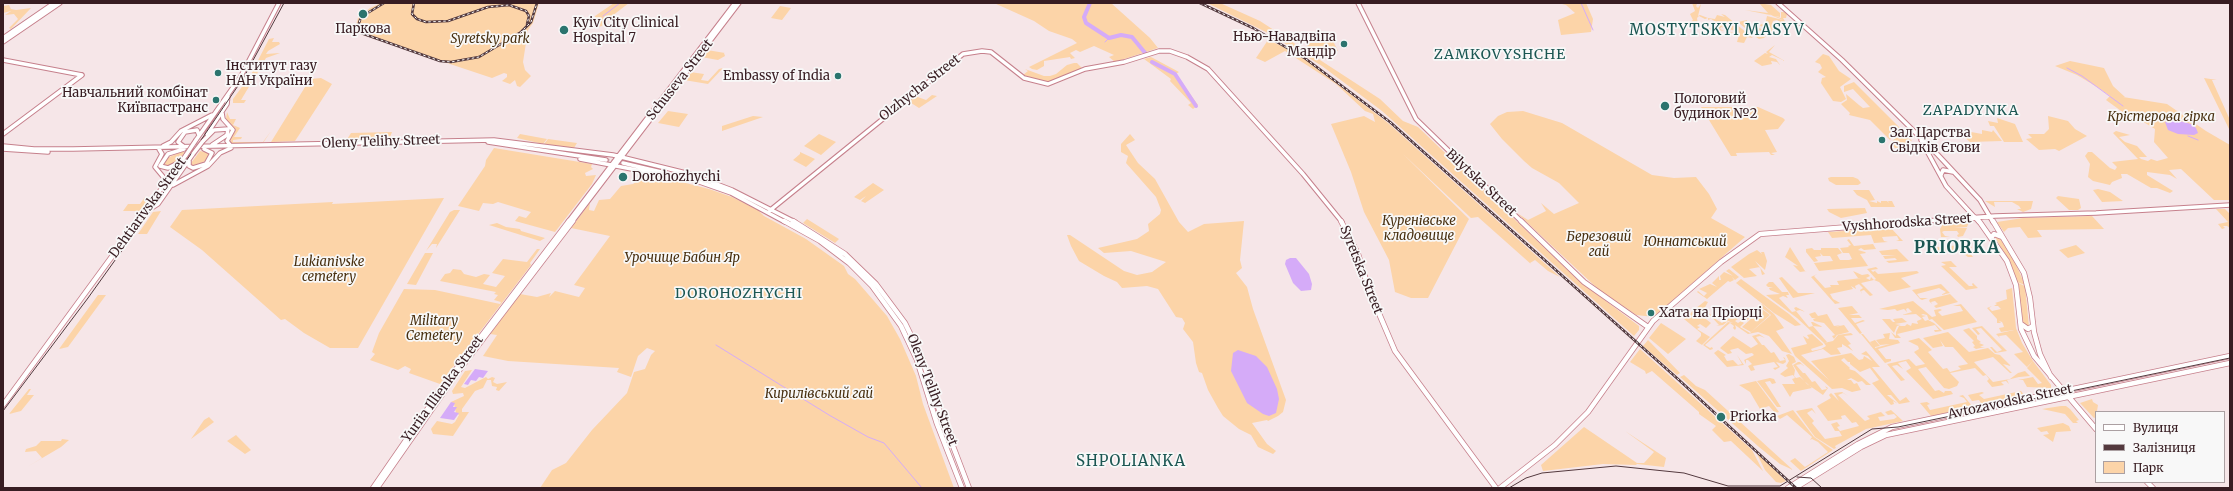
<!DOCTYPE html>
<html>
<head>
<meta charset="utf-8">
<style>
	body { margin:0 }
	#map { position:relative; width:2233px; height:491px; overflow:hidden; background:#f6e6e8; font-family:Merriweather,serif }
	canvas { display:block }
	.frame { position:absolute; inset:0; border:4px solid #381d22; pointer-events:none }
	.legend { position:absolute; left:2095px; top:411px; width:130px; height:72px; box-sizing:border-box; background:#f8f8f8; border:1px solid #aba0a2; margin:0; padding:5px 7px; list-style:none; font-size:12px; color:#381d22 }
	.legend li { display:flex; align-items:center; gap:8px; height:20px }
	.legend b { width:20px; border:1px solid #aba0a2 }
</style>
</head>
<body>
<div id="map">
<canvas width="2233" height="491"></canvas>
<div class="frame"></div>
<ul class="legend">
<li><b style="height:5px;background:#fff"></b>Вулиця</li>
<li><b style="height:5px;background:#53393e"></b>Залізниця</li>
<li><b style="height:11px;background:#fcd4a8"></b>Парк</li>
</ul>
</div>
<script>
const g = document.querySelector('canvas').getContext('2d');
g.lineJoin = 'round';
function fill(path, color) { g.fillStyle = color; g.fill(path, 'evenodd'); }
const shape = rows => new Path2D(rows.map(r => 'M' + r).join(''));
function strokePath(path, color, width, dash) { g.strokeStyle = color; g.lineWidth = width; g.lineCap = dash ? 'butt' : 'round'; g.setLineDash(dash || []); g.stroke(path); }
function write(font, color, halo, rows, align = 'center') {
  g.font = font + ' Merriweather,serif'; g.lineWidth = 3.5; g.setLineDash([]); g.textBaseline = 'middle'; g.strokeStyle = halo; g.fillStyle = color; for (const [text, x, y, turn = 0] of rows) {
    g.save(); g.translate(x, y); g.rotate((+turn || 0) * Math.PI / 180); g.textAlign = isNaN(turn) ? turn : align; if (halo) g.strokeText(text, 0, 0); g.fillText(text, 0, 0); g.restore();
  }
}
fill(shape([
	[381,3,539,3,533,23,528,30,523,62,525,70,531,76,520,87,517,86,515,80,510,84,502,81,507,77,507,74,504,73,492,78,354,32,358,18,370,8],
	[614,3,629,3,608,19,602,26,597,27,595,16],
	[994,3,1111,3,1150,38,1158,48,1115,62,1109,57,1114,55,1094,46,1080,52,1076,50,1070,53,1075,58,1071,59,1070,57,1044,61,1044,66,1037,70,1032,69,1029,67,1077,43,1072,39,1049,31,1034,21],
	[1207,3,1220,3,1260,21,1380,99,1403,121,1418,127,1578,280,1639,326,1639,330,1634,336,1382,111,1322,66,1266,32],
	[1558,3,1586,3,1593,19,1591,32,1561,35,1558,20,1575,13,1566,5],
	[1692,3,1697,4,1696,6,1698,8,1701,4,1698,16,1700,15,1708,18,1705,19,1699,16,1697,18,1698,25,1711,26,1707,27,1713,29,1716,22,1711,19,1708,20,1708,18,1715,19,1717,15,1725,17,1721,14,1725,15,1753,38,1747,37,1744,43,1737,42,1739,35,1727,32,1735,33,1736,31,1721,27,1720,29,1724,31,1719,30,1718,33,1716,32,1716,29,1715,32,1692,26,1689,23,1693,20,1690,14,1695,11],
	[1759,3,1771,5,1780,13,1780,17,1745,10,1768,13],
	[9,5,11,9,16,10,31,8,11,29,9,28,18,19,14,14,5,15,11,11,3,13,4,6],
	[780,6,791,8,782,20,771,18],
	[1781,12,1784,12,1787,14,1786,18,1783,18,1786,23,1781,26,1779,24,1783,24,1777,20,1773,21,1772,24,1779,27,1776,30,1771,29,1774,31,1770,32,1764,38,1759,39,1753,35,1738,22,1747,20,1746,25,1762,29,1764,27,1760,26,1761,24,1764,25,1763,31,1750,30,1757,36,1756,33,1760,34,1764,30,1767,16,1783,20,1768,14,1781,18],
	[1327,35,1330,35,1338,51,1329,51,1329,56,1325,57,1307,47,1308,43,1321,43],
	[274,38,272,42,279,42,280,44,268,51,266,54,280,53,266,58,254,79,250,79,253,70,269,39],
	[1268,40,1284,47,1309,62,1388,123,1560,277,1548,271,1535,260,1530,263,1532,265,1478,217,1471,218,1402,153,1469,219,1428,298,1411,298,1395,292,1389,260,1364,212,1351,172,1331,124,1364,116,1375,122,1373,114,1365,111,1336,84,1285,51,1265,62,1256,58],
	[1775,45,1769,52,1785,61,1772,55,1769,57,1776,59,1780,65,1777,62,1771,61,1772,64,1762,66,1754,61,1765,53,1768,54,1766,52],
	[707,50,725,53,724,53,725,56,718,60,701,57],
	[1823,54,1829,56,1839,71,1851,79,1840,87,1846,99,1841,102,1833,101,1821,83,1822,78,1826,77,1818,72,1822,68,1820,64,1815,62],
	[1151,57,1179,72,1176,74,1198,105,1193,109,1188,105,1191,103,1170,81,1171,79,1144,59],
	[2070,61,2104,68,2113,86,2125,97,2123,97,2167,104,2206,131,2230,145,2230,200,2214,200,2181,169,2169,170,2177,179,2170,175,2147,172,2147,175,2173,191,2170,193,2157,188,2151,188,2127,174,2121,174,2122,178,2112,182,2110,185,2093,181,2088,177,2090,164,2085,156,2088,152,2092,152,2110,168,2115,170,2117,167,2112,162,2138,159,2113,133,2116,131,2130,135,2119,137,2125,142,2137,146,2147,157,2139,157,2141,159,2148,161,2151,159,2157,161,2168,158,2154,142,2155,129,2137,118,2128,116,2106,100,2110,96,2097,87,2077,75,2055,66],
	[1074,63,1077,63,1082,68,1051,82,1040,81,1023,75,1028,71,1025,69,1044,76,1050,76,1056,74,1067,65],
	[723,68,708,84,684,80,690,72,704,74,701,80,708,81,719,69],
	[321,78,332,84,299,135,295,141,271,142,310,79],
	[2204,78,2217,80,2212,80,2230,120,2230,131],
	[247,80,253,80,241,100,246,100,244,103,233,103,233,99],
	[1854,82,1902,130,1895,133,1890,140,1870,120,1849,115,1850,113,1841,104,1847,100,1846,94,1859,105,1863,108,1870,107,1853,89,1844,92,1844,86],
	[932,95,937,96,919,108,908,101,915,96,926,100],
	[1701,107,1758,107,1783,118,1785,120,1778,129,1765,130,1777,152,1771,153,1775,155,1771,155,1769,152,1736,153,1737,156,1731,156],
	[668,111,688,114,679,127,658,123],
	[1523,111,1562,123,1652,175,1674,178,1696,177,1709,194,1717,209,1711,218,1745,237,1654,317,1636,315,1598,289,1517,213,1528,220,1546,211,1541,203,1554,214,1579,203,1559,183,1532,168,1524,161,1502,139,1490,124,1498,116,1507,112],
	[227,112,230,119,236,119,233,125,240,128,234,137,242,137,241,139,233,140,233,142,263,142,271,131,263,143,231,143,230,139,236,130,226,119],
	[753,116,763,117,722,131,722,126],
	[2048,116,2068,121,2075,129,2087,136,2059,151,2055,149,2039,150,2026,139,2032,138,2028,134,2044,134,2049,129],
	[1997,118,2015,124,2023,142,2004,142,1994,126,1990,126,1988,121,1998,123],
	[1960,130,1982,134,1982,130,1992,132,1993,130,2002,141,1970,142,1961,134],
	[392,132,390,137,397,137,395,140,346,141,351,133],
	[1901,133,1905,134,1912,141,1910,141,1912,146,1909,149,1898,150,1894,147,1889,148,1889,144],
	[520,134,547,139,543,144,517,138],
	[819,134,836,142,821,155,804,146],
	[1130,134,1135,140,1126,145,1138,163,1155,179,1179,222,1188,232,1204,224,1244,221,1240,260,1242,268,1236,273,1247,287,1253,309,1286,400,1283,412,1278,416,1268,421,1267,420,1252,423,1267,444,1276,451,1273,454,1258,447,1251,435,1239,429,1223,416,1218,408,1208,390,1202,373,1199,372,1196,363,1193,342,1183,329,1185,323,1182,318,1176,317,1158,289,1147,286,1122,288,1117,282,1104,276,1079,261,1071,246,1067,235,1070,235,1124,271,1137,275,1152,272,1166,262,1131,251,1104,253,1098,248,1137,239,1149,231,1148,224,1160,214,1161,210,1156,197,1126,163,1128,156,1121,152,1121,144],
	[548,139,577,143,574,148,544,144],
	[494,148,592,164,591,167,593,169,585,173,586,176,596,175,592,184,555,232,515,221,519,216,526,218,531,212,498,202,493,204,483,203,479,211,458,206,485,166,486,160],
	[200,151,209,153,206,161,192,166,191,163],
	[181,152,185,152,175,164,163,166,167,158],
	[800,152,815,159,806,167,793,160,800,154],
	[1831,177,1853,177,1858,179,1861,183,1858,185,1836,185,1829,181,1828,178],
	[641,178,674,180,709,189,732,197,758,210,764,216,806,239,844,266,848,274,855,279,887,316,900,339,916,376,923,404,954,488,540,488,552,470,566,463,592,430,627,393,634,372,645,369,651,355,655,351,647,348,638,356,631,377,617,372,619,368,508,361,483,356,497,335,490,334,520,294,537,297,551,293,549,297,555,291,579,297,585,288,574,285,610,236,571,228,590,203,589,210,594,211,599,200,610,199,621,186,633,184],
	[873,183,884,190,865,203,861,201,866,196,860,200,854,197],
	[2098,189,2110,192,2123,201,2102,202,2093,190],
	[1853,190,1869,190,1875,200,1869,201,1877,203,1877,201,1881,203,1881,201,1887,201,1889,203,1888,201,1892,201,1895,207,1871,207,1867,200,1857,195],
	[2058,196,2079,199,2081,208,2078,210,2069,210,2056,198],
	[145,197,150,197,140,211,123,211,128,204,140,204],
	[444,198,358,348,330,348,304,333,285,319,281,320,202,250,170,227,182,210,333,202,332,204],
	[1985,201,2033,201,2031,209,2023,212,2017,209,2021,209,2019,206,2012,202,1994,202,1995,207],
	[1865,208,1867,213,1841,218,1829,212,1827,209],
	[2216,209,2225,209,2230,214,2230,228,2227,226,2223,226,2225,228,2222,229,2218,224,2228,222],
	[454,210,460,210,436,248,437,244,432,244,426,251,450,212],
	[161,211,147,234,138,234,153,212],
	[2092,216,2104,229,2037,230,2042,237,2028,238,2020,227,2008,228,2004,232,1997,222,2023,218],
	[807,219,839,239,835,243,803,223],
	[1969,222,1967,227,1954,228,1967,228,1963,236,1958,237,1957,235,1959,234,1957,231,1944,231,1942,232,1945,236,1950,237,1941,237,1940,229,1943,224],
	[497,223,506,227,520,229,521,231,545,238,540,241,489,225],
	[1891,228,1903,241,1896,241,1899,240,1897,236,1882,237,1884,241,1888,242,1874,243,1871,235,1832,238,1828,232],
	[1994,236,1999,237,2011,253,2025,285,2017,282,2009,260],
	[1849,239,1854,246,1873,244,1876,249,1864,250,1861,248,1858,250,1865,252,1869,256,1866,253,1860,254,1868,266,1819,271,1814,263,1833,261,1830,256,1823,256,1820,253,1821,256,1815,257,1818,261,1814,262,1806,252,1806,249,1812,248,1814,250,1821,250,1821,248,1838,248,1842,253,1837,255,1840,260,1849,260,1852,259,1849,253,1843,253,1840,248,1849,247,1848,246,1851,245,1847,240],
	[1969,244,1972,248,1964,246,1973,257,1968,257,1960,251,1933,253,1930,250,1931,248],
	[2076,245,2085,253,2068,258,2059,250],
	[1790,247,1805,271,1807,271,1800,272,1793,265,1798,266,1785,257],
	[537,249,540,249,530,263,531,265,440,384,409,373,411,369,405,366,398,370,370,360,375,354,372,352,379,333,404,289,435,290,500,304,501,302,494,300,498,295,494,294,496,292,440,281,445,274,450,273,453,269,461,270,464,274,476,277,484,274,490,275,483,284,496,287,505,276,492,273,503,259,527,262],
	[1897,249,1909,261,1889,263,1886,261,1897,260,1895,258,1885,259,1883,256,1896,255,1882,255,1879,251],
	[1757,250,1762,254,1761,252,1764,252,1767,261,1765,270,1755,261,1765,274,1762,275,1760,267,1749,269,1757,276,1744,278,1731,267,1749,254,1754,260,1749,254],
	[425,253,433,253,416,285,407,284],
	[1951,261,1957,267,1949,267,1969,286,1973,286,1972,284,1973,283,1978,288,1966,290,1941,266,1946,265,1941,262],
	[1876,267,1878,269,1871,270,1873,272,1878,269,1875,271,1878,274,1917,271,1919,273,1901,278,1911,287,1889,292,1879,282,1874,280,1876,279,1867,269],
	[1729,269,1739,277,1735,280,1732,277,1734,280,1730,282,1728,281,1707,299,1697,292,1698,291,1704,296,1707,293,1699,289,1710,284,1717,287,1712,283,1719,276,1719,280,1721,280,1720,276,1724,272,1733,276,1726,271],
	[1853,271,1862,275,1868,274,1870,276,1866,278,1870,280,1871,277,1874,280,1861,283,1873,295,1870,296,1864,290,1861,291,1862,294,1860,290,1863,288,1859,284,1855,286,1856,289,1851,286,1853,289,1830,294,1833,299,1840,303,1835,304,1811,277,1817,274,1814,276,1825,288,1831,287,1830,285,1839,285,1837,281,1861,278,1858,278],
	[1782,277,1798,293,1815,293,1793,298,1779,278],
	[1741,279,1789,314,1801,325,1795,326,1774,313,1736,283],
	[1769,282,1773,282,1782,292,1788,292,1789,295,1786,295,1788,298,1783,296,1779,298,1792,312,1796,311,1794,308,1796,307,1802,310,1805,312,1800,310,1796,311,1809,327,1813,326,1811,322,1813,322,1821,326,1822,327,1813,326,1827,342,1824,343,1797,318,1766,295,1780,294,1770,290,1769,288,1773,287,1768,287,1766,285],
	[2018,283,2025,286,2029,327,2022,324],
	[1941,284,1943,286,1934,288,1943,286,1950,293,1941,295,1946,292,1939,288,1917,294,1920,298,1928,298,1922,300,1920,299,1912,290],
	[2012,288,2016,328,2022,343,2033,361,2027,367,2014,354,2023,352,2006,335,1999,336,2000,338,1996,334,2014,330,2001,332,1999,328,2004,327,2003,324,2002,322,1999,321,2001,323,1997,323,1997,319,1987,308,1992,306,1989,308,1992,311,2001,309,1998,306,1994,306,1997,304,1995,303,2007,299,2006,290],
	[1950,294,1958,302,1936,308,1934,306,1938,304,1935,301,1931,302,1932,304,1929,301,1930,299],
	[98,295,106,295,68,347,59,349],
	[1705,301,1708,302,1704,309,1717,320,1722,323,1731,317,1725,313,1728,312,1738,319,1735,321,1738,323,1741,321,1744,323,1740,327,1750,333,1771,315,1762,308,1745,322,1742,320,1762,304,1774,314,1784,328,1776,331,1792,354,1782,351,1769,336,1758,332,1748,334,1735,325,1736,328,1735,330,1733,328,1734,326,1730,323,1705,345,1710,348,1712,347,1713,349,1710,350,1703,345,1728,322,1733,323,1728,321,1723,325,1716,326,1719,325,1706,311,1695,309],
	[1913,301,1932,317,1936,316,1934,310,1940,309,1942,310,1938,312,1942,316,1963,311,1960,306,1953,306,1961,304,1977,322,1944,330,1932,319,1929,320,1927,315,1923,314,1921,315,1926,316,1922,317,1925,321,1928,320,1934,323,1942,331,1935,332,1934,330,1939,330,1935,325,1897,334,1901,338,1905,338,1895,338,1891,332,1896,336,1896,332,1899,326,1905,326,1907,324,1911,326,1912,323,1918,324,1917,321,1922,319,1916,314,1902,315,1912,312,1908,308,1906,309,1907,312,1904,309,1897,311,1895,309,1888,310,1879,309],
	[1852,306,1858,313,1849,315,1859,315,1862,318,1851,318,1855,323,1863,320,1865,321,1856,324,1862,333,1860,334,1838,308],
	[1762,309,1770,315,1751,332,1742,327],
	[1694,310,1711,323,1706,328,1700,324,1697,326,1700,327,1697,329,1710,337,1702,345,1696,341,1701,336,1701,333,1684,319],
	[1815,312,1818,316,1827,314,1834,326,1841,325,1835,327,1844,325,1849,332,1837,335,1834,339,1832,336,1835,335,1824,323,1814,321,1813,319,1816,318,1812,318,1809,314],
	[1902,318,1907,322,1895,324,1901,325,1897,326,1894,333,1882,319,1890,319,1893,322,1895,322,1893,319],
	[1661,323,1686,339,1668,354,1649,338],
	[1982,326,2007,351,1995,353,1990,347,1992,347,1997,352,2002,350,1981,328,1976,329,1980,334,1978,335,1972,328],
	[1969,328,1977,336,1977,339,1981,342,1979,343,1984,345,1980,347,1985,347,1976,349,1973,347,1975,346,1972,342,1974,341,1963,330],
	[1948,332,1969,352,1988,348,1995,354,2000,355,2011,366,2003,364,2012,373,2010,373,1993,357,1974,362,1993,382,2010,379,2018,373,2025,371,2030,376,2019,377,2007,380,2009,384,2006,381,2001,382,2004,385,1992,387,1987,381,1989,379,1986,375,1983,376,1975,368,1950,373,1959,382,1957,386,1949,389,1944,388,1926,367,1918,369,1935,391,1939,390,1944,393,1945,391,1951,391,1953,394,1933,399,1906,371,1911,368,1906,361,1898,363,1903,369,1897,365,1892,366,1905,380,1901,381,1887,364,1909,359,1916,366,1925,364,1914,352,1919,349,1918,346,1908,341,1919,338,1932,350,1928,352,1943,369,1947,368,1950,372,1961,369,1958,366,1968,364,1953,347,1945,347,1940,340,1943,346,1933,348,1923,338],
	[1851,333,1853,335,1844,336,1851,344,1848,345,1853,351,1842,344,1842,347,1837,348,1841,354,1831,355,1823,349,1801,355,1829,380,1811,361,1851,353,1859,360,1863,359,1864,356,1872,361,1868,356,1861,354,1866,351,1880,367,1872,367,1900,401,1906,397,1910,402,1899,404,1891,395,1887,395,1898,404,1893,401,1894,404,1891,405,1872,383,1879,380,1870,368,1860,372,1850,364,1850,362,1848,362,1844,358,1841,360,1850,368,1849,369,1855,371,1871,385,1866,385,1862,381,1858,382,1851,378,1847,380,1851,380,1854,384,1857,383,1861,390,1852,392,1842,388,1832,389,1795,356,1791,348,1807,344,1803,336,1808,339,1809,338,1807,335,1812,334,1823,344,1823,345,1811,349,1812,351,1821,349,1826,346,1824,343,1833,341,1838,335],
	[1890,333,1889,339,1898,340,1900,343,1878,349,1886,359,1891,359,1891,361,1885,363,1861,334,1863,334,1873,346,1870,342,1875,340,1880,346,1875,347,1875,348,1890,344,1880,345,1876,340,1885,338,1883,334],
	[1759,334,1765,338,1760,336,1756,337,1762,345,1764,345,1771,353,1774,352,1780,361,1785,360,1783,357,1785,358,1786,362,1783,364,1776,362,1780,367,1775,370,1773,368,1778,367,1774,362,1753,366,1755,370,1751,371,1748,366,1752,364,1748,360,1746,360,1746,364,1744,360,1754,355,1752,353,1746,354,1738,348,1730,350,1732,353,1728,354,1720,348,1733,336,1751,348,1758,344,1752,336],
	[1648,340,1651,343,1680,373,1677,375,1643,346],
	[1640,349,1752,450,1763,471,1731,441,1724,442,1712,430,1716,426,1699,414,1699,412,1652,371,1646,374,1645,371,1630,362],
	[1718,350,1726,355,1724,356,1727,361,1733,360,1738,365,1742,364,1737,355,1744,365,1727,367,1714,353],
	[1789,354,1794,357,1796,362,1792,364,1795,370,1794,376,1796,378,1800,377,1812,388,1793,392,1790,397,1782,384,1795,384,1792,379,1795,378,1793,375,1785,377,1780,374,1788,368,1786,366,1789,361,1786,355],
	[2033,361,2051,385,2051,388,2027,387,2023,380,2018,380,2033,377,2038,384,2042,383,2027,368],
	[1798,362,1800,362,1805,367,1801,364,1796,365,1803,373,1805,373,1812,382,1815,381,1822,390,1827,389,1825,386,1828,388,1823,395,1807,384,1800,376,1793,365],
	[472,370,461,387,465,388,486,377,488,379,492,377,495,378,493,382,497,384,507,382,499,391,496,390,497,387,492,386,491,380,487,380,483,388,475,391,462,409,462,412,469,412,453,436,433,434,431,429,437,421,452,424,455,422,459,415,456,413,454,404,451,402,464,396,463,393,453,394,452,391,465,371],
	[1684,375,1696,386,1705,390,1793,470,1780,464,1759,447,1680,377],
	[1770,378,1774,379,1776,383,1772,384,1770,381,1765,382,1781,407,1777,407,1757,381],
	[1756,381,1779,412,1775,413,1769,406,1760,409,1750,392,1739,385],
	[29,389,31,389,27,395,34,395,21,411,9,414],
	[2021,391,2025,396,1978,406,1976,405,1981,403,1979,400,1972,401,1968,395,1982,392,1984,393,1979,395,1984,399],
	[1842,392,1848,396,1843,393,1838,395,1865,421,1870,419,1867,416,1881,412,1885,416,1878,417,1880,421,1894,419,1897,417,1894,414,1888,415,1885,412,1891,410,1903,421,1866,429,1835,446,1836,448,1834,449,1815,437,1796,411,1812,408,1816,414,1812,410,1807,413,1814,421,1812,423,1825,439,1842,436,1839,431,1835,431,1831,424,1837,422,1840,426,1837,427,1840,431,1859,426,1856,422,1852,423,1845,415,1841,416,1842,419,1828,421,1817,406,1831,398,1829,395,1831,393,1839,401,1834,393],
	[1963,395,1973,407,1931,416,1920,403,1927,402,1930,404,1927,405,1930,410,1967,402,1964,398,1959,396],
	[2092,399,2093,402,2098,405,2096,417,2094,418,2080,403],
	[2061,406,2066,406,2070,409,2079,420,2076,421,2078,423,2073,423,2065,414,2042,409],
	[1793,410,1814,437,1833,450,1801,471,1790,461,1795,458,1805,467,1828,452,1818,442,1812,439,1810,440,1812,437,1787,415,1780,419,1777,416],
	[209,417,214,422,191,439,204,420],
	[2063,423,2069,426,2071,431,2056,432,2053,442,2043,435,2049,434,2047,431,2041,432,2037,428],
	[1584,427,1637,463,1644,463,1654,452,1625,431,1666,458,1664,467,1637,464,1636,465,1603,464,1543,471,1541,465],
	[236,435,251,450,245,454,227,441],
	[62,439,69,440,61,447,27,467,42,458,36,451,25,452,26,449,36,446,41,441,61,441],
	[1756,452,1786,481,1781,483,1776,482,1765,470]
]), '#fcd4a8');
fill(shape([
	[2173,119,2191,124,2196,128,2198,133,2194,135,2178,134,2168,130,2165,122],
	[1290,258,1296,258,1309,274,1312,284,1311,290,1301,291,1293,283,1285,264,1286,260],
	[1238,350,1256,356,1267,367,1277,389,1279,399,1276,413,1269,416,1263,414,1247,403,1231,371,1233,353],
	[475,369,488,371,483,378,479,377,476,381,471,380,468,385,464,384],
	[451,402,455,403,453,407,457,407,454,412,459,413,454,420,440,418]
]), '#d5abf8');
strokePath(shape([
	[1581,3,1593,30],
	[603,16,620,3],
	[1105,42,1109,38],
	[2067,68,2082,76,2123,106],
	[2188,136,2198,140],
	[716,345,829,415,868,437,884,443,922,488]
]), '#d5abf8', 1);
strokePath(shape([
	[1090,3,1084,17,1086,23,1109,38,1121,35,1132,37,1146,54],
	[1152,62,1175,74,1196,106]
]), '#d5abf8', 4);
strokePath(shape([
	[606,160,623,163]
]), '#d0bec0', 3.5, [3.5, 2]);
const majorFar1 = shape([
	[1358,3,1416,119,1522,222],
	[1778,3,1842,60,1938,155,1980,200,1993,222],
	[3,38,54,3],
	[3,42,60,3],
	[3,60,82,75],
	[222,113,223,119,233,130,227,141,230,145],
	[3,134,82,75],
	[207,134,227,104,228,95],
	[196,140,241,76,279,3],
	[1921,140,1946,186,1979,222],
	[203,141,214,130,228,129,227,135,212,145],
	[488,142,606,160],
	[3,146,34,149,73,149,494,140,613,155,690,174,732,190,795,222],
	[163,146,171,142,181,131,212,115],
	[183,146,178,142,185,132,197,130,199,135],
	[3,149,48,152],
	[159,149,162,154,155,167,165,179,164,186],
	[580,159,673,177],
	[189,161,189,166,193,168,206,164,212,153,204,149],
	[180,162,168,168,160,166,168,154,184,149],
	[623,163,691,179,731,193,785,222],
	[1941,175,1943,170,1953,172],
	[173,185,208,166,220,153,231,148],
	[147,211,158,204,193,154],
	[768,212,963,54,982,51,991,52,1024,78,1048,84,1085,69,1124,62,1159,51,1170,51,1187,57,1208,69,1303,174,1342,222],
	[137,222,186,155],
	[568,222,735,3],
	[572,222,739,3],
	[1912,222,1995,216,2096,213,2230,205]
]);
const major = shape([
	[784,221,820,241,849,263,872,286,901,326,917,360,937,424,962,488],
	[793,221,845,254,876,284,905,323,922,358,935,399,969,488],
	[1341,221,1358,254,1369,290,1395,351,1496,488],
	[1521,221,1584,282,1648,327],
	[1979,221,2007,261,2016,285,2021,329,2034,356,2096,429],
	[1993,221,2024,273,2030,298,2034,332,2040,354,2051,377],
	[1991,238,1994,234,2002,237],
	[2021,324,2028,329,2033,326],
	[3,405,138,221],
	[2147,482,2153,488],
	[373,488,444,385,569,221],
	[377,488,457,373,573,221],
	[1500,488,1555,445,1588,412,1653,321,1721,262,1760,234,1925,221],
	[1788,488,1858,444,1892,427,2230,356],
	[1795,488,1861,447,1886,435,2230,363]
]);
strokePath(majorFar1, '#c6808c', 5.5);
strokePath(major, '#c6808c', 6);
strokePath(majorFar1, '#fff', 3.5);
strokePath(major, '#fff', 4.5);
strokePath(shape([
	[3,411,88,298,201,140,244,77,284,3],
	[1797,477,1811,478,1822,488],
	[1509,488,1526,478,1542,473,1616,466,1684,473,1728,486,1780,486,1872,429,1898,427,2230,358]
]), '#53393e', 1);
const rail = shape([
	[384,3,361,17,358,26,361,33,440,61,451,62,479,57,521,32,531,22,537,3],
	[414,3,412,14,417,19,426,22,448,21,488,7,509,5,526,11,529,16,527,24],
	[1200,3,1253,28,1306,59,1390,122,1679,380,1796,488]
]);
strokePath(rail, '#53393e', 2.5);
strokePath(rail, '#f8f8f8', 1, [2.5]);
const majorBridge = shape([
	[193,154,203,141],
	[186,155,196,140]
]);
strokePath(majorBridge, '#c6808c', 5.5, []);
strokePath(majorBridge, '#fff', 3.5);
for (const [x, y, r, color] of [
	[363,14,5,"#2b746e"],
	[564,30,5,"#2b746e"],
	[1344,44,4,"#2b746e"],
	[218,73,4,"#2b746e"],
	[838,76,4,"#2b746e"],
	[216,100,4,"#2b746e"],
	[1665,106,5,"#2b746e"],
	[1882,140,4,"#2b746e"],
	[623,177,5,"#2b746e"],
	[1651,313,4,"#2b746e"],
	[1721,417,5,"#2b746e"]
]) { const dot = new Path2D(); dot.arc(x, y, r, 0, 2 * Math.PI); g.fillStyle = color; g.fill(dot); strokePath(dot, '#f8f8f8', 1.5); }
write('13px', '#381d22', '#f8f8f8', [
	["Kyiv City Clinical",573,23],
	["Hospital 7",573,38],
	["Паркова",363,29,"center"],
	["Нью-Навадвіпа",1336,37,"right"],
	["Мандір",1336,52,"right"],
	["Інститут газу",226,66],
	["НАН України",226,81],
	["Embassy of India",830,76,"right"],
	["Навчальний комбінат",208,93,"right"],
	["Київпастранс",208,108,"right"],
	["Пологовий",1674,99],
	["будинок №2",1674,114],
	["Зал Царства",1890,133],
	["Свідків Єгови",1890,148],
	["Dorohozhychi",632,177],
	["Хата на Пріорці",1659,313],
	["Priorka",1730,417]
], 'left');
write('italic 13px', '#482f0f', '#f8f8f8', [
	["Syretsky park",490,39],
	["Крістерова гірка",2161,117],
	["Куренівське",1419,221],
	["кладовище",1419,236],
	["Березовий",1599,237],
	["гай",1599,252],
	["Юннатський",1685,242],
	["Урочище Бабин Яр",682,258],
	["Lukianivske",329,262],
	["cemetery",329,277],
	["Military",434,321],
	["Cemetery",434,336],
	["Кирилівський гай",819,394]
]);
write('13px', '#381d22', '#f8f8f8', [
	["Schuseva Street",680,80,-52],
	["Olzhycha Street",920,88,-38],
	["Oleny Telihy Street",381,142,-2],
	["Bilytska Street",1481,183,43],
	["Dehtiarivska Street",148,208,-54],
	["Vyshhorodska Street",1907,223,-4],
	["Syretska Street",1361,270,68],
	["Yuriia Illienka Street",443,389,-54],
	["Oleny Telihy Street",932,390,69],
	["Avtozavodska Street",2010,402,-12]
]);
g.letterSpacing = '1px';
write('14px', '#1b5652', '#f8f8f8', [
	["ZAMKOVYSHCHE",1500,55],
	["ZAPADYNKA",1971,111],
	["DOROHOZHYCHI",739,294]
]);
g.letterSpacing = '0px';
g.letterSpacing = '1px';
write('15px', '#1b5652', '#f8f8f8', [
	["MOSTYTSKYI MASYV",1717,31],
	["SHPOLIANKA",1131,462]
]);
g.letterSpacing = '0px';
g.letterSpacing = '1px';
write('bold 17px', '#1b5652', '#f8f8f8', [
	["PRIORKA",1957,248]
]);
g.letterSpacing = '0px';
</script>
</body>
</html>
